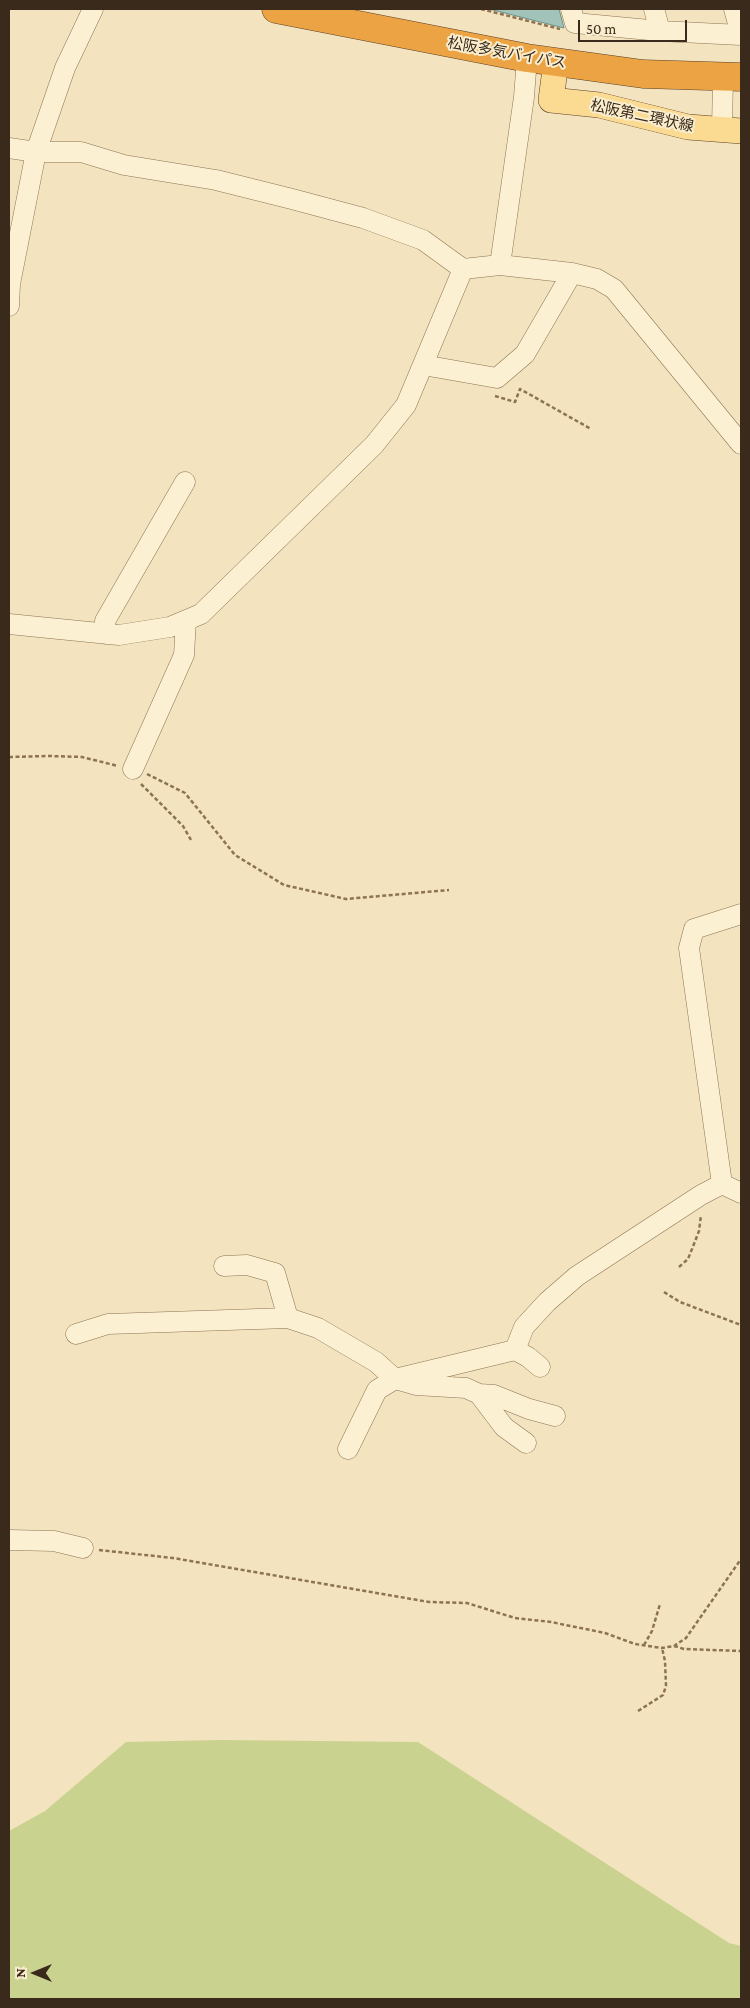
<!DOCTYPE html>
<html>
<head>
<meta charset="utf-8">
<style>
	body { margin:0 }
	#map { position:relative; width:750px; height:2008px; overflow:hidden; background:#f3e3be; font-family:"Crimson Pro",serif }
	canvas { display:block }
	.frame { position:absolute; inset:0; border:10px solid #3a2a1b; pointer-events:none }
	.north { position:absolute; left:10px; top:1948px; width:50px; height:50px; -webkit-text-stroke:4px #f9edce; paint-order:stroke; rotate:270deg; font-size:14px; font-weight:700; line-height:20px; text-align:center; color:#3a2a1b }
	.north::after { content:''; display:block; margin:auto; width:18px; height:22px; background:#3a2a1b; clip-path:polygon(50% 0,100% 100%,50% 72%,0 100%) }
	.scale { position:absolute; left:578px; top:20px; width:109px; height:22px; box-sizing:border-box; border:2px solid #3a2a1b; border-top:0; padding-left:6px; font-size:15px; line-height:18px; white-space:nowrap; color:#3a2a1b; -webkit-text-stroke:4px #f9edce; paint-order:stroke }
</style>
</head>
<body>
<div id="map">
<canvas width="750" height="2008"></canvas>
<div class="frame"></div>
<div class="north">N</div>
<div class="scale">50 m</div>
</div>
<script>
const g = document.querySelector('canvas').getContext('2d');
g.lineJoin = 'round';
function fill(path, color) { g.fillStyle = color; g.fill(path, 'evenodd'); }
const shape = rows => new Path2D(rows.map(r => 'M' + r).join(''));
function strokePath(path, color, width, dash) { g.strokeStyle = color; g.lineWidth = width; g.lineCap = dash ? 'butt' : 'round'; g.setLineDash(dash || []); g.stroke(path); }
function write(font, color, halo, rows, align = 'center') {
  g.font = font + ' "Crimson Pro","Noto Sans JP",serif'; g.lineWidth = 4; g.setLineDash([]); g.textBaseline = 'middle'; g.strokeStyle = halo; g.fillStyle = color; for (const [text, x, y, turn = 0] of rows) {
    g.save(); g.translate(x, y); g.rotate((+turn || 0) * Math.PI / 180); g.textAlign = isNaN(turn) ? turn : align; if (halo) g.strokeText(text, 0, 0); g.fillText(text, 0, 0); g.restore();
  }
}
fill(shape([
	[221,1740,418,1742,729,1943,741,1946,741,1999,9,1999,9,1831,45,1811,126,1742]
]), '#cad290');
const water = shape([
	[489,9,559,9,564,28,489,9]
]);
fill(water, '#a2c3ba');
strokePath(water, '#689288', 1);
const minor = shape([
	[571,9,575,23,660,31,741,35,734,9],
	[654,9,660,31],
	[722,130,723,77],
	[9,148,36,152,81,152,124,165,216,180,292,199,363,218,423,240,463,269,500,265,572,273,597,279,614,289,741,444],
	[500,265,524,97,527,58],
	[9,306,10,284,36,152,65,68,93,9],
	[423,365,497,378,525,354,572,273],
	[9,624,119,635,170,627,201,614,374,445,406,405,463,269],
	[106,634,105,621,185,482],
	[133,769,184,655,186,620],
	[722,1184,689,948,694,929,741,914],
	[224,1266,247,1265,275,1273,288,1318],
	[76,1334,108,1324,288,1318,318,1328,376,1362,395,1379,515,1350,524,1327,547,1302,577,1276,701,1195,722,1184,741,1193],
	[515,1350,528,1357,540,1367],
	[479,1394,504,1427,526,1443],
	[348,1449,377,1390,395,1379,416,1385,466,1388,479,1394,494,1395,529,1409,555,1416],
	[9,1540,54,1541,83,1548]
]);
const major = shape([
	[556,62,551,100,599,105,688,127,741,131]
]);
const highway = shape([
	[276,9,527,58,643,74,741,77]
]);
strokePath(minor, '#8d7354', 21);
strokePath(major, '#5a4029', 26);
strokePath(highway, '#5a4029', 29);
strokePath(shape([
	[481,9,560,29],
	[495,396,515,402,520,389,591,429],
	[9,757,50,756,82,757,118,766],
	[147,774,185,793,235,855,284,885,346,899,449,890],
	[141,784,183,826,191,840],
	[679,1267,688,1259,694,1244,699,1231,701,1215],
	[664,1292,680,1302,741,1325],
	[99,1550,173,1558,429,1602,467,1603,515,1618,551,1622,605,1633,635,1644,662,1648,674,1646,686,1638,741,1559],
	[644,1645,652,1631,660,1604],
	[674,1646,684,1649,741,1651],
	[638,1711,663,1695,666,1686,665,1661,662,1648]
]), '#8d7354', 2.5, [4, 2.5]);
strokePath(minor, '#fcf0d2', 20);
strokePath(major, '#fbda91', 25);
strokePath(highway, '#eca344', 28);
write('15px', '#3a2a1b', '#f9edce', [
	["松阪多気バイパス",507,53,10],
	["松阪第二環状線",642,116,12]
]);
</script>
</body>
</html>
